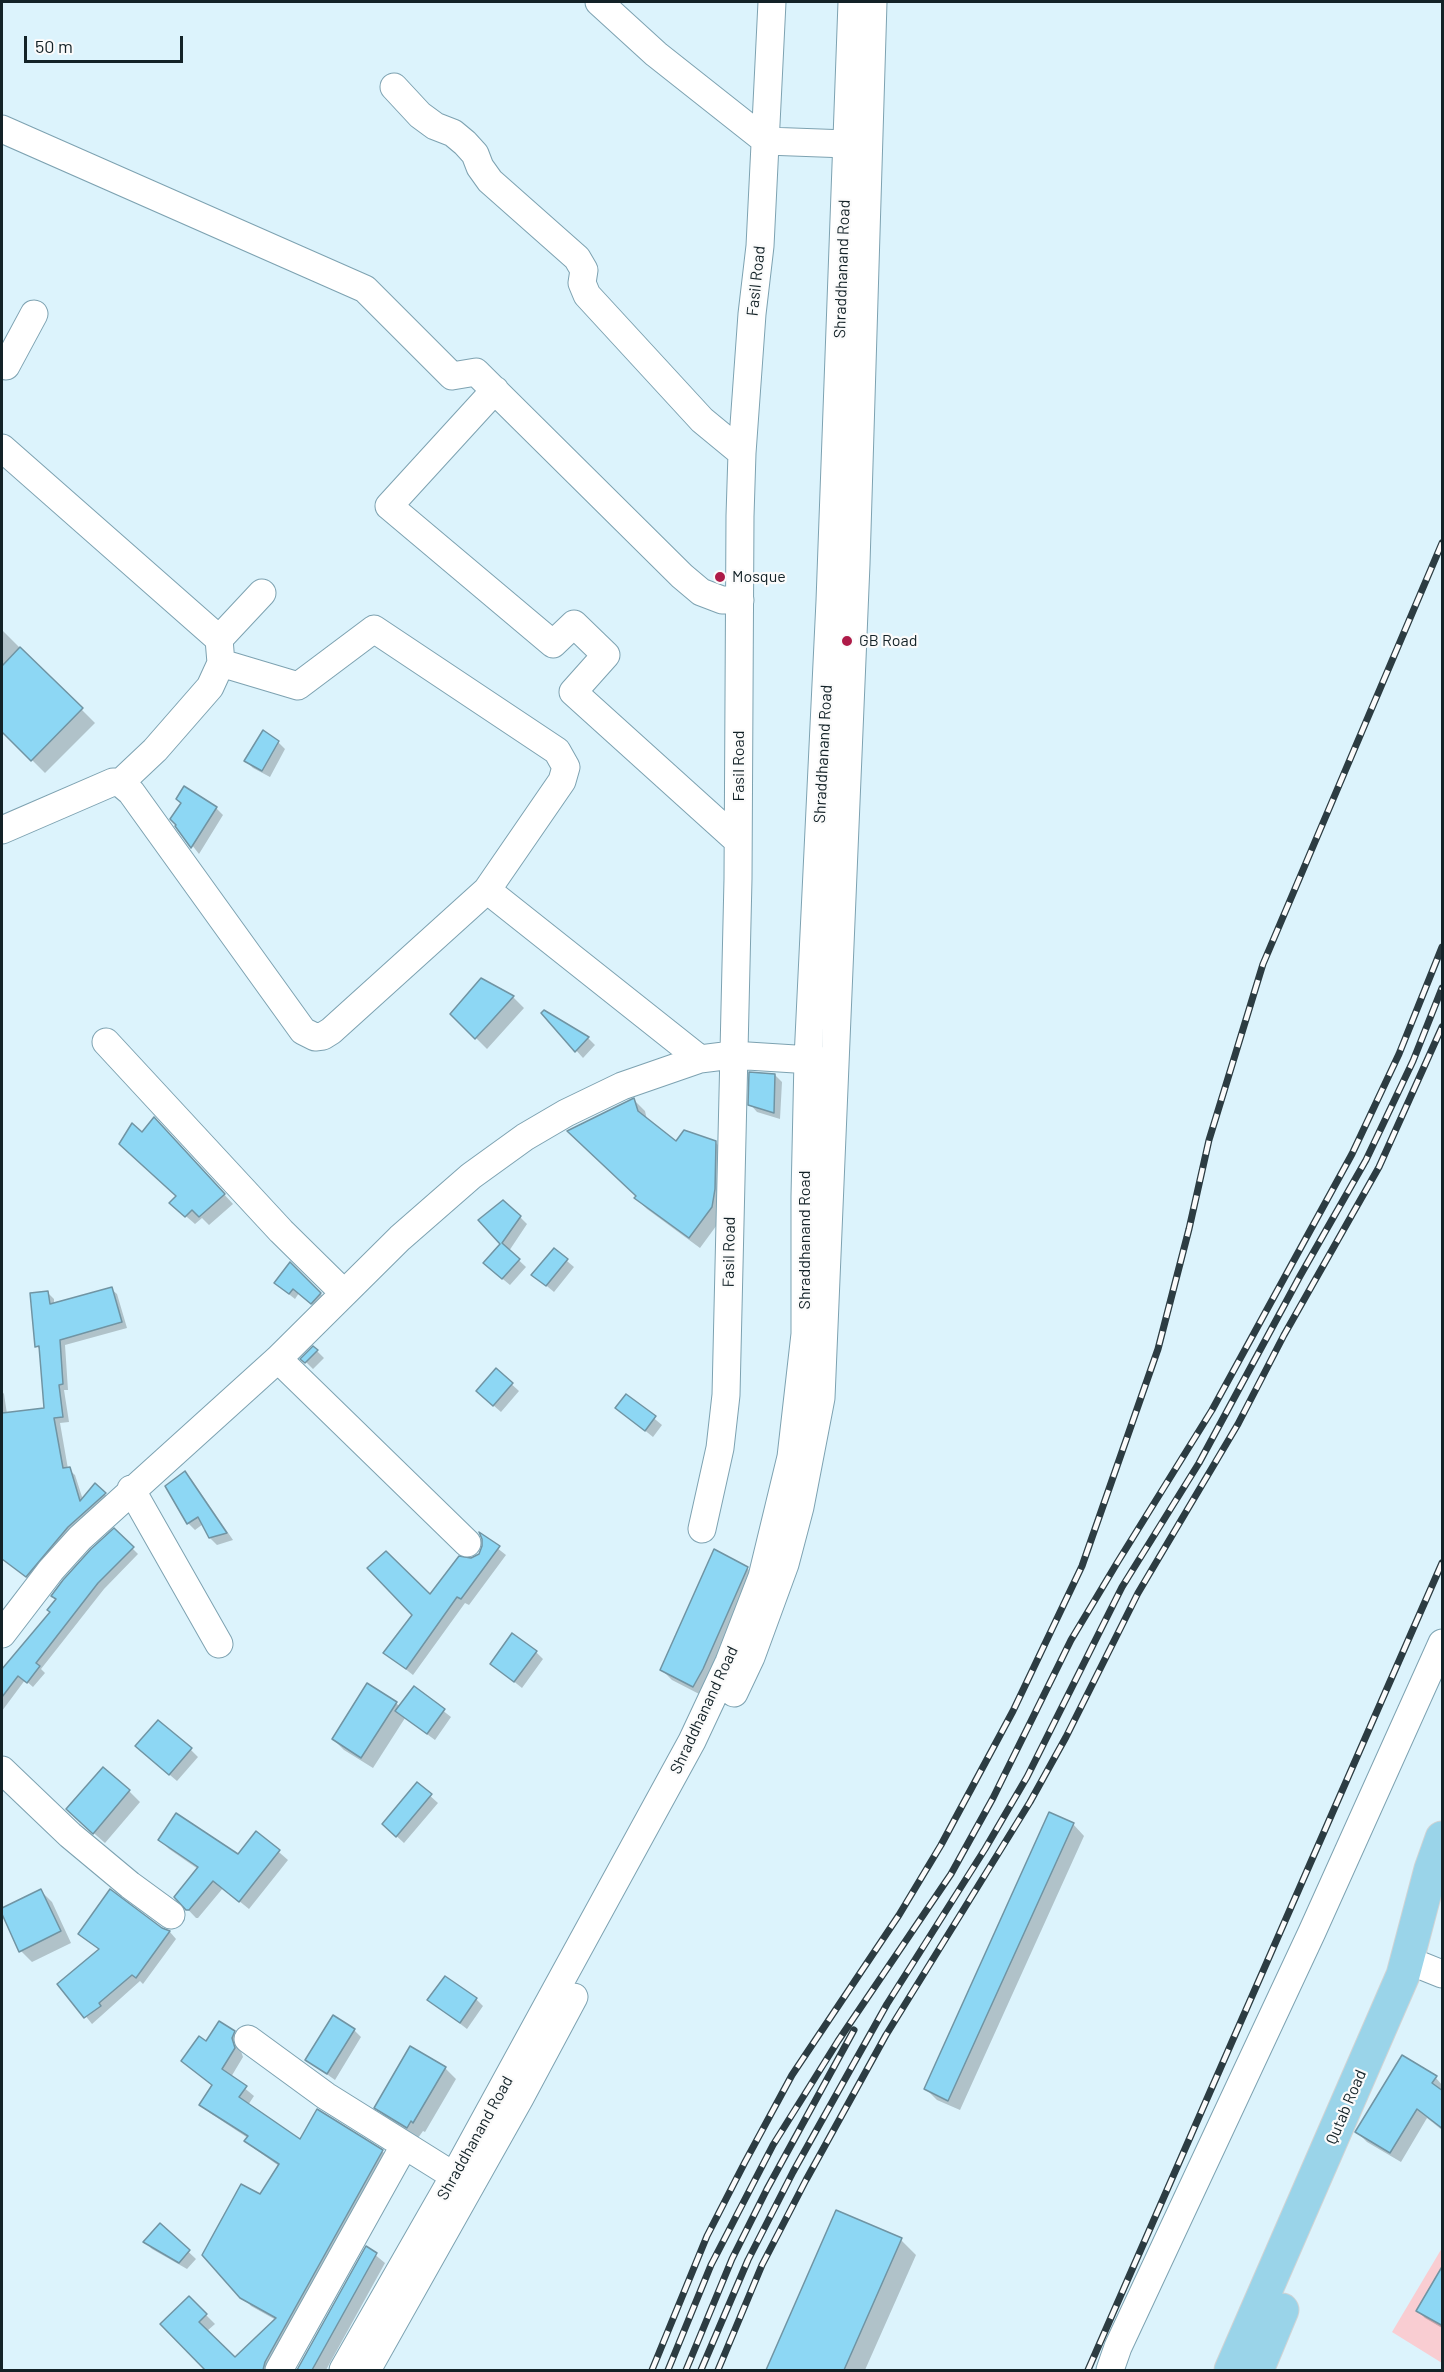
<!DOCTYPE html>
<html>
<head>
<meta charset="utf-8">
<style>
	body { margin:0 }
	#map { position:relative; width:1444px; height:2372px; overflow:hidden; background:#dcf3fc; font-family:Barlow,sans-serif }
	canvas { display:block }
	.frame { position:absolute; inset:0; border:3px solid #132227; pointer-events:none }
	.scale { position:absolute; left:24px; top:36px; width:159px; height:27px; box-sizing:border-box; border:3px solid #132227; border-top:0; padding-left:8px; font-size:18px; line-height:21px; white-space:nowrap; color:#132227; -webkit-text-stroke:4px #fbfbfb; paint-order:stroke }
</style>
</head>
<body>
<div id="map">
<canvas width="1444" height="2372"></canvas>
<div class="frame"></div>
<div class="scale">50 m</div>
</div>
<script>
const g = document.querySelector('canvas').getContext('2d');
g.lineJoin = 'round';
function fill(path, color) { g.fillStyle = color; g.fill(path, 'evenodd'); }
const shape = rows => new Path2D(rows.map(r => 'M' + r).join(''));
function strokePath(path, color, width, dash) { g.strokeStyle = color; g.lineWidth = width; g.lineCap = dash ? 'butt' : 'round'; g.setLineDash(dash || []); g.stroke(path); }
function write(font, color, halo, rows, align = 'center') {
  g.font = font + ' Barlow,sans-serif'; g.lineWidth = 4.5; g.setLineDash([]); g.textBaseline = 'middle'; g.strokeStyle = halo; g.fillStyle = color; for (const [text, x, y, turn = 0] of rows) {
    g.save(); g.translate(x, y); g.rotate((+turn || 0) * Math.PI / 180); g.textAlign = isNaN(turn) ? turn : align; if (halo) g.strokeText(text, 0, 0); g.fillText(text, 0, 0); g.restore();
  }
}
fill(shape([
	[1442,2248,1442,2363,1392,2332]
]), '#f9cdd2');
fill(shape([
	[2,630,95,723,45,773,2,730],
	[278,742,285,749,270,777,253,768,246,761],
	[216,808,223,815,199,854,177,826],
	[513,997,524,1008,487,1049,452,1014],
	[543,1013,588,1038,595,1045,583,1058],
	[775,1075,782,1082,780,1119,757,1112,750,1104],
	[634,1100,645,1111,647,1120,676,1143,715,1142,726,1153,722,1218,700,1248,647,1209,636,1198],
	[163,1128,233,1204,209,1225,202,1218,195,1224,180,1211,177,1196,142,1134],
	[520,1217,527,1224,509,1251,526,1267,510,1285,492,1270,502,1244,480,1220],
	[554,1250,574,1267,554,1292,541,1281],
	[290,1264,326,1299,317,1309,299,1293,295,1299,281,1288],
	[111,1289,117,1294,127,1328,65,1345,68,1390,64,1390,69,1422,60,1423,68,1469,75,1475,83,1500,95,1485,111,1500,32,1582,2,1558,2,1391,4,1394,7,1414,45,1409,40,1350,37,1346,48,1293,54,1299,54,1304],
	[314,1348,324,1358,313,1369,303,1359],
	[496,1370,519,1391,501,1412,485,1398],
	[627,1396,662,1425,653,1437,617,1408],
	[185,1473,192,1480,233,1540,217,1545,210,1538,203,1524,195,1530,188,1523],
	[114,1530,138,1554,104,1589,41,1669,45,1673,33,1687,25,1680,2,1711,2,1671,52,1612,57,1600],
	[482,1536,506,1555,469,1605,465,1603,413,1675,385,1653,430,1597,471,1560,480,1555,484,1547],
	[747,1568,757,1578,703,1696,672,1680,662,1670],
	[536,1652,543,1659,522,1688,492,1664],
	[414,1688,451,1717,435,1740,405,1718,373,1768,344,1750,333,1739,396,1703,400,1707],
	[191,1750,198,1757,177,1781,144,1753],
	[417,1784,438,1803,404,1843,391,1831],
	[129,1791,140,1802,105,1843,79,1820],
	[1073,1824,1084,1836,960,2110,937,2100,926,2089],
	[257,1833,288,1860,249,1909,223,1888,198,1918,196,1918,176,1897,198,1869,169,1849,160,1840,238,1856],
	[41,1891,52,1902,71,1943,32,1962,21,1951,2,1909],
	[161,1929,170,1932,176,1939,143,1984,140,1981,92,2024,60,1984,100,1950,80,1933],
	[476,1999,483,2006,467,2029,429,2000],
	[354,2030,361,2037,335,2080,307,2060],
	[234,2033,243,2042,240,2048,243,2057,231,2077,254,2096,248,2105,300,2141,318,2111,383,2152,391,2160,274,2370,207,2370,162,2324,189,2298,215,2324,207,2331,235,2359,276,2320,251,2306,242,2296,260,2196,279,2166,255,2149,246,2141,248,2138,210,2113,201,2105,213,2086,183,2061,206,2044],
	[445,2068,456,2079,425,2132,423,2131,418,2138,387,2119,376,2108],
	[1436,2078,1442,2085,1442,2130,1427,2118,1401,2162,1367,2142,1357,2132],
	[837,2212,901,2240,916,2255,865,2370,767,2370],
	[160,2225,196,2259,187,2269,152,2249,145,2242],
	[367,2248,385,2263,326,2370,298,2370],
	[1442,2281,1442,2328,1425,2318,1418,2311]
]), '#0003');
const building = shape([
	[20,647,83,708,31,761,2,732,2,666,20,647],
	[263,730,279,741,262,771,244,761,263,730],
	[184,786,217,807,191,848,175,826,176,825,170,819,181,803,176,799,184,786],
	[481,978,514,996,475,1039,450,1014,481,978],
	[544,1010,589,1037,575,1052,541,1013,544,1010],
	[749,1072,775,1074,774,1113,748,1105,749,1072],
	[634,1098,638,1111,676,1141,684,1130,716,1141,715,1189,712,1207,689,1238,634,1198,636,1196,567,1131,634,1098],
	[154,1117,225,1194,199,1217,192,1210,185,1217,169,1203,176,1196,119,1144,132,1123,142,1132,154,1117],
	[503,1200,521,1216,502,1243,520,1259,502,1279,483,1263,500,1244,478,1220,503,1200],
	[554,1248,568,1259,546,1286,531,1275,554,1248],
	[290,1262,321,1293,311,1304,293,1289,289,1294,274,1283,290,1262],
	[112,1287,122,1322,60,1340,63,1384,59,1385,63,1417,54,1418,63,1468,70,1467,80,1501,95,1483,106,1493,68,1527,26,1577,2,1559,2,1413,44,1408,39,1346,35,1347,30,1293,48,1291,50,1304,112,1287],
	[313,1346,318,1350,305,1363,300,1359,313,1346],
	[496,1368,513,1383,493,1406,476,1391,496,1368],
	[626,1394,656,1416,645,1431,615,1408,626,1394],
	[185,1471,193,1483,227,1533,209,1538,198,1517,187,1524,165,1486,185,1471],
	[114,1528,134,1547,98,1583,36,1663,40,1666,27,1683,18,1676,2,1697,2,1669,50,1612,47,1610,56,1599,51,1596,63,1580,91,1549,114,1528],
	[479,1532,500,1546,461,1599,457,1597,406,1669,383,1653,412,1615,367,1568,386,1551,430,1594,459,1556,471,1558,479,1554,482,1546,482,1539,479,1532],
	[714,1549,748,1567,703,1669,693,1687,660,1670,714,1549],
	[512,1633,537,1651,514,1682,490,1664,512,1633],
	[367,1683,397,1702,361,1758,332,1739,367,1683],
	[414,1686,445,1709,427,1734,395,1711,414,1686],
	[158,1720,192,1748,169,1775,135,1746,158,1720],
	[103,1767,130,1790,93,1834,66,1809,103,1767],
	[417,1782,432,1794,396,1837,382,1824,417,1782],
	[1049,1812,1074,1823,948,2101,924,2089,1049,1812],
	[176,1813,238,1854,256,1831,280,1850,239,1902,213,1881,189,1910,186,1910,174,1897,198,1867,158,1840,176,1813],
	[41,1889,61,1931,19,1952,2,1914,2,1908,41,1889],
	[110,1889,162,1928,170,1931,136,1978,132,1975,99,2003,101,2006,84,2018,57,1984,99,1949,78,1934,110,1889],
	[445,1976,477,1998,460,2023,427,2000,445,1976],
	[333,2015,355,2029,327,2074,305,2060,333,2015],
	[219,2021,235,2031,232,2038,235,2048,222,2069,247,2086,239,2097,300,2139,317,2109,383,2150,265,2362,263,2370,205,2370,160,2324,189,2296,207,2314,199,2322,235,2357,276,2318,240,2298,202,2255,241,2184,260,2194,279,2164,244,2141,248,2136,199,2105,212,2085,181,2061,199,2036,206,2041,219,2021],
	[410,2046,446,2067,413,2123,411,2121,407,2128,374,2108,410,2046],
	[1402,2055,1437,2076,1432,2083,1443,2091,1443,2129,1417,2109,1390,2153,1355,2132,1402,2055],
	[836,2210,902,2238,844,2370,766,2370,836,2210],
	[160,2223,190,2250,179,2263,143,2242,160,2223],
	[366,2246,377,2253,312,2370,297,2370,366,2246],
	[1443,2265,1443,2326,1416,2311,1443,2265]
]);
fill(building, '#8dd7f4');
strokePath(building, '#7094a3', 1.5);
const minor = shape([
	[599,2,656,54,766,141,847,144],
	[394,87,420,115,435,126,453,133,465,143,475,154,480,167,490,181,577,258,584,270,582,283,587,295,702,420,742,453],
	[2,129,365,289,452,376,476,372,682,576,701,592,722,600,740,600],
	[2,363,6,366,34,314],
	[495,390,389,506,553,644,574,624,606,655,573,692,738,841],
	[2,448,219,639,221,663,210,687,155,750,120,783],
	[219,639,262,593],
	[2,830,113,782,119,782,131,792,303,1031,315,1037,323,1036,331,1031,487,890,562,781,566,767,557,751,374,629,298,686,221,663],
	[487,890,700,1059],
	[106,1042,281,1231,344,1293],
	[278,1359,467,1543],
	[131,1489,219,1644],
	[702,1529,720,1448,726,1395,738,879,740,516,742,453,752,314,760,246,772,2],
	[2,1634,51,1570,80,1538,278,1359,400,1238,471,1176,525,1137,566,1113,622,1086,700,1059,732,1055,827,1061],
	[734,1693,751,1657,785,1564,800,1507,821,1398,856,564,873,2],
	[2,1770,70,1835,130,1885,171,1915],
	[1422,1966,1442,1974],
	[248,2039,326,2096,454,2176],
	[279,2370,404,2146],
	[343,2370,454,2176,692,1741,729,1662,762,1577,791,1457,805,1334,805,1196,808,1059,830,601,852,2],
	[367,2370,520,2098,574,1997],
	[1110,2370,1118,2347,1312,1932,1442,1643]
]);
const major = shape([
	[1231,2370,1403,1975,1431,1869,1442,1838],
	[1257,2370,1282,2310]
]);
strokePath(minor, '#7da2b1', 29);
strokePath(major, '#d0d3d4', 35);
strokePath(minor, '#fff', 27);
strokePath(major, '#9ad4e9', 33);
const rail = shape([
	[652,2370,707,2236,745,2162,792,2075,899,1915,941,1845,1013,1711,1082,1566,1158,1349,1189,1229,1209,1140,1263,964,1442,543],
	[668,2370,711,2265,773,2145,838,2041,951,1874,993,1798,1071,1640,1117,1563,1212,1410,1352,1154,1399,1054,1442,947],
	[686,2370,732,2259,767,2189,854,2030],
	[701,2370,748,2260,793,2172,887,2004,985,1849,1027,1777,1122,1587,1199,1463,1300,1276,1366,1160,1413,1061,1442,988],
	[718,2370,762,2265,806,2180,886,2035,1030,1802,1066,1737,1138,1593,1238,1424,1284,1335,1379,1167,1442,1027],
	[1088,2370,1442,1563]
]);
strokePath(rail, '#2c3c42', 7);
strokePath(rail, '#fbfbfb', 4.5, [14]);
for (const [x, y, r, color] of [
	[720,577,6,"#ae1b48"],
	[847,641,6,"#ae1b48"]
]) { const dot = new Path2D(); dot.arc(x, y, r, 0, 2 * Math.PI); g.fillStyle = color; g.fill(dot); strokePath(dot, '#fbfbfb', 2); }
write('16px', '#132227', '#fbfbfb', [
	["Shraddhanand Road",842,269,-88],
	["Fasil Road",756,281,-84],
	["Shraddhanand Road",823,754,-87],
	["Fasil Road",739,766,-90],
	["Shraddhanand Road",805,1240,-90],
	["Fasil Road",729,1252,-89],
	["Shraddhanand Road",704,1710,-65],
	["Qutab Road",1346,2107,-67],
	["Shraddhanand Road",475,2138,-61]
]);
write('16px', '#132227', '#fbfbfb', [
	["Mosque",732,577],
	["GB Road",859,641]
], 'left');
</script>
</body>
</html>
